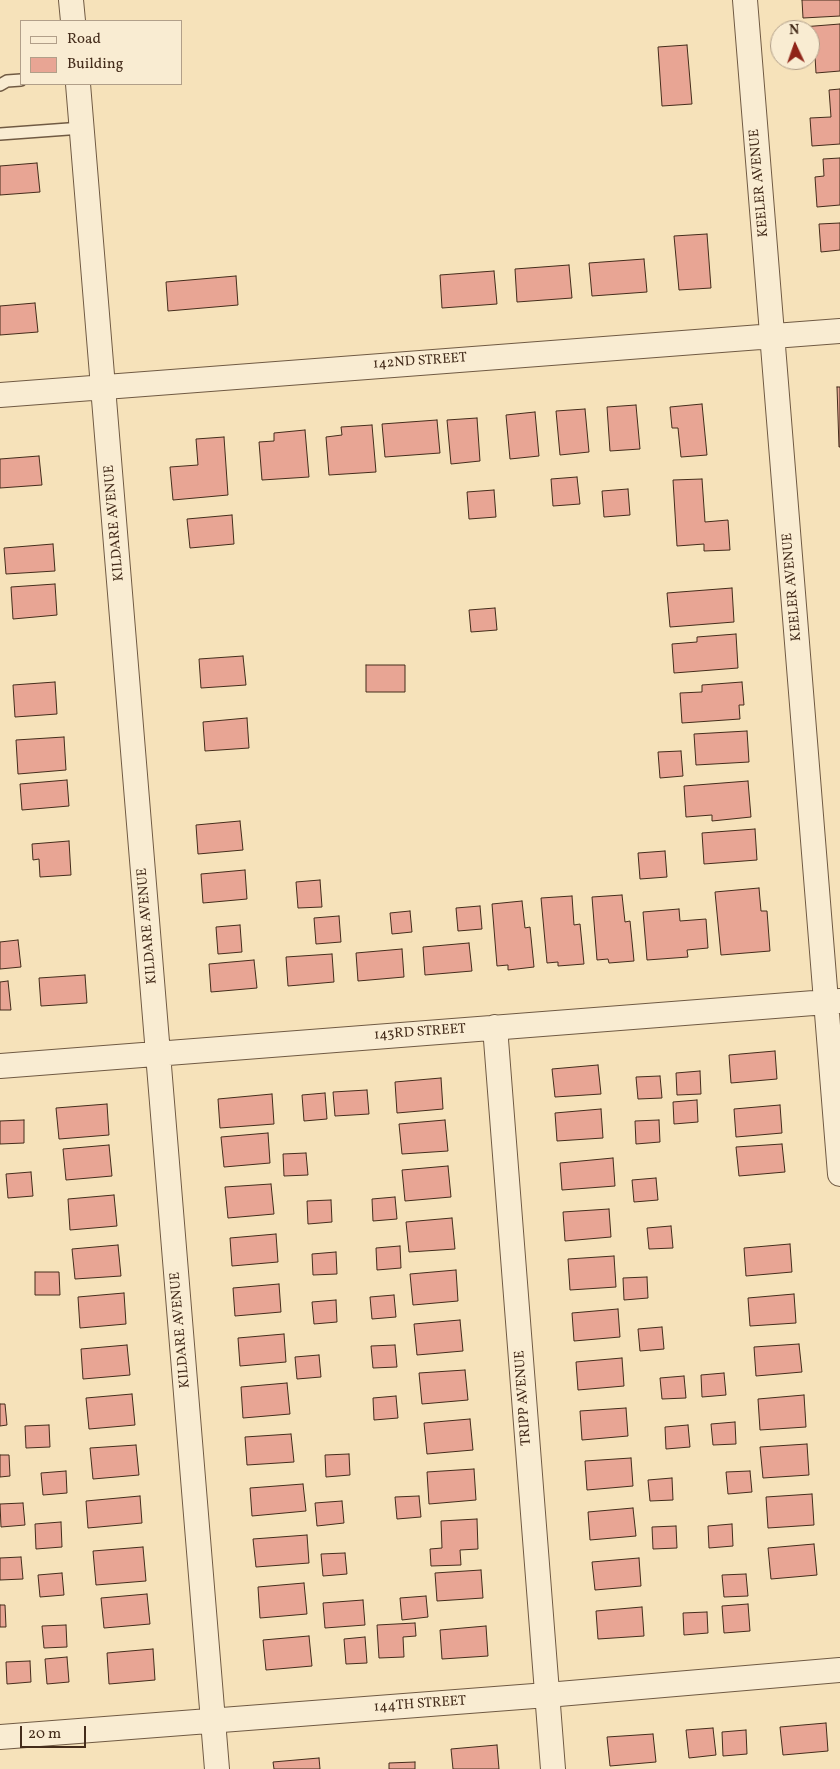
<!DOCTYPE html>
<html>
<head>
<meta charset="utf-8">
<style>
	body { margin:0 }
	#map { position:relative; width:840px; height:1769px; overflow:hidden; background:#f6e2ba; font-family:Vollkorn,serif }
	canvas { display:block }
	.legend { position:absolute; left:20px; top:20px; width:162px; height:65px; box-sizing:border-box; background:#f9ecd2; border:1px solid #b19f89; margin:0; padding:6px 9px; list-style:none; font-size:15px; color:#442c1b }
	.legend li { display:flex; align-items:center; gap:10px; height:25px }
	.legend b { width:25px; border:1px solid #b19f89 }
	.north { position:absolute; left:770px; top:20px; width:50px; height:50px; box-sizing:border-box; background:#f9ecd2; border:1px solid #b19f89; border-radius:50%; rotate:357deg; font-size:14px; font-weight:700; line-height:20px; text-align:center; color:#442c1b }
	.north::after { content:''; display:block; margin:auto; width:18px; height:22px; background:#8f2418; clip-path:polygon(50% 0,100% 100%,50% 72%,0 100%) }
	.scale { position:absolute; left:20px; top:1726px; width:66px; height:22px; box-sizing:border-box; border:2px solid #442c1b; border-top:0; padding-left:6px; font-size:15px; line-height:18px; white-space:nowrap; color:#442c1b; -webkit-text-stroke:4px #f9ecd2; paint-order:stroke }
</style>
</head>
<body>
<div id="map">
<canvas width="840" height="1769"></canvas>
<ul class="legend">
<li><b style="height:6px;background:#f9ecd2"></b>Road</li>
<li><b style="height:14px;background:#e8a594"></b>Building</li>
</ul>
<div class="north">N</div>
<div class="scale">20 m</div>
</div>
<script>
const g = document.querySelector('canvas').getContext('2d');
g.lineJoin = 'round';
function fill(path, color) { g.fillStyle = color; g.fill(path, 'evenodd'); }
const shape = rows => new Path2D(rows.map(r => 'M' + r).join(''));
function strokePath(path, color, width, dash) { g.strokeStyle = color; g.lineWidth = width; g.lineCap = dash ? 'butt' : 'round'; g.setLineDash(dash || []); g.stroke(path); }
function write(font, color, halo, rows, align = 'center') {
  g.font = font + ' Vollkorn,serif'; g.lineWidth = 4; g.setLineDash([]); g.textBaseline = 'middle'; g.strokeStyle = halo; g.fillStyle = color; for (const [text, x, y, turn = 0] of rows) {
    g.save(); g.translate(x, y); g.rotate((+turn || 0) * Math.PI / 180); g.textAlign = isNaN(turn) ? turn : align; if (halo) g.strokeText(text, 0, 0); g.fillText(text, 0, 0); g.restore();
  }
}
const building = shape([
	[802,0,840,0,840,16,803,18,802,0],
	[840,24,840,71,816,73,815,56,810,56,810,30,803,30,802,27,840,24],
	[687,45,692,104,662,106,658,47,687,45],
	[840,89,840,144,812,146,810,118,831,117,829,90,840,89],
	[840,158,840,205,817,207,815,177,824,176,823,159,840,158],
	[37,163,40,192,0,195,0,166,37,163],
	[840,223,840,250,821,252,819,224,840,223],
	[707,234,711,288,679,290,674,236,707,234],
	[644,259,647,292,592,296,589,263,644,259],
	[569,265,572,298,517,302,515,269,569,265],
	[494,271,497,304,442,308,440,275,494,271],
	[236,276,238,305,168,311,166,282,236,276],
	[35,303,38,332,0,335,0,306,35,303],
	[837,387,840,387,840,447,839,447,837,387],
	[702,404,707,455,681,457,678,428,672,428,670,407,702,404],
	[636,405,640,449,610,451,607,407,636,405],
	[585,409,589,452,560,455,556,411,585,409],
	[535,412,539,456,510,459,506,415,535,412],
	[477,418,480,461,451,464,447,420,477,418],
	[437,420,440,453,385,457,382,424,437,420],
	[372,425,376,472,329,475,326,437,342,435,341,427,372,425],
	[305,430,309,477,262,480,259,442,274,441,274,433,305,430],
	[224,437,228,495,173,500,170,467,198,465,196,439,224,437],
	[39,456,42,485,0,488,0,459,39,456],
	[577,477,580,504,553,506,551,479,577,477],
	[702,479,705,522,728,520,730,550,704,551,704,544,677,546,673,480,702,479],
	[628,489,630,515,604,517,602,491,628,489],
	[494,490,496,517,469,519,467,492,494,490],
	[232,515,234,544,190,548,187,519,232,515],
	[53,544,55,571,6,574,4,548,53,544],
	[55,584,57,615,13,619,11,587,55,584],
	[732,588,734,622,670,627,667,593,732,588],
	[495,608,497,630,471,632,469,610,495,608],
	[736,634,738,668,674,673,672,644,697,642,697,637,736,634],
	[243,656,246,685,201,688,199,659,243,656],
	[366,665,405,665,405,692,366,692,366,665],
	[55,682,57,714,15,717,13,685,55,682],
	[742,682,744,705,739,705,740,719,682,723,680,693,702,692,702,685,742,682],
	[247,718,249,748,205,751,203,722,247,718],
	[747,731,749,762,696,765,694,734,747,731],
	[64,737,66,770,18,774,16,740,64,737],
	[681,751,683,776,660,778,658,752,681,751],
	[67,780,69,806,22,810,20,784,67,780],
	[748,781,751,817,712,821,712,815,686,817,684,786,748,781],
	[240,821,243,850,198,854,196,825,240,821],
	[755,829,757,860,704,864,702,833,755,829],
	[69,841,71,875,40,877,39,859,33,860,32,844,69,841],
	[665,851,667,877,640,879,638,853,665,851],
	[245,870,247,899,203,903,201,874,245,870],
	[320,880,322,907,298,908,296,882,320,880],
	[759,888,761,911,767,911,770,951,721,955,715,892,759,888],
	[622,895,625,922,630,921,634,961,609,963,608,959,597,960,592,897,622,895],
	[572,896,574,925,580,924,584,964,558,966,558,962,547,963,541,898,572,896],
	[522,901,525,928,530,927,534,967,508,970,508,965,497,966,492,904,522,901],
	[480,906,482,929,458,931,456,908,480,906],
	[679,909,680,921,706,919,708,948,687,950,688,957,647,960,643,912,679,909],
	[410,911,412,932,392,934,390,913,410,911],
	[339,916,341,942,316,944,314,918,339,916],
	[240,925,242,952,218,954,216,927,240,925],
	[18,940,21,967,0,969,0,942,18,940],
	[469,943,472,971,425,975,423,947,469,943],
	[402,949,404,977,358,981,356,953,402,949],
	[332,954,334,982,288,986,286,957,332,954],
	[254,960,257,988,211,992,209,964,254,960],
	[85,975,87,1003,41,1006,39,978,85,975],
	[8,981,11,1010,0,1010,0,982,8,981],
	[775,1051,777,1079,731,1083,729,1055,775,1051],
	[598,1065,601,1094,555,1097,552,1069,598,1065],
	[700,1071,701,1094,677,1095,676,1073,700,1071],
	[660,1076,662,1098,638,1099,636,1077,660,1076],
	[441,1078,443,1109,397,1113,395,1082,441,1078],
	[367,1090,369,1114,335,1116,333,1092,367,1090],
	[325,1093,327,1119,304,1121,302,1095,325,1093],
	[272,1094,274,1124,220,1128,218,1099,272,1094],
	[697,1100,698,1122,674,1124,673,1102,697,1100],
	[107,1104,109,1135,59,1139,56,1108,107,1104],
	[780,1105,782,1133,736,1137,734,1109,780,1105],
	[601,1109,603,1138,557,1141,555,1113,601,1109],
	[24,1120,24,1143,0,1144,0,1121,24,1120],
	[445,1120,448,1151,402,1154,399,1124,445,1120],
	[659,1120,660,1142,636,1144,635,1121,659,1120],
	[268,1133,270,1163,224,1167,221,1137,268,1133],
	[782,1144,785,1172,739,1176,736,1147,782,1144],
	[109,1145,112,1176,66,1180,63,1149,109,1145],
	[306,1153,308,1175,284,1176,283,1154,306,1153],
	[613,1158,615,1186,562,1190,560,1163,613,1158],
	[448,1166,451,1197,405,1201,402,1170,448,1166],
	[31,1172,33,1196,8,1198,6,1174,31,1172],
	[656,1178,658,1200,634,1202,632,1180,656,1178],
	[271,1184,274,1214,228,1218,225,1187,271,1184],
	[114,1195,117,1226,70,1230,68,1199,114,1195],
	[395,1197,397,1219,373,1221,372,1199,395,1197],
	[331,1200,332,1222,308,1224,307,1201,331,1200],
	[609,1209,611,1237,565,1241,563,1212,609,1209],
	[452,1218,455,1249,409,1252,406,1222,452,1218],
	[671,1226,673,1248,649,1249,647,1228,671,1226],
	[276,1234,278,1262,232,1266,230,1238,276,1234],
	[790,1244,792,1272,746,1276,744,1248,790,1244],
	[118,1245,121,1276,75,1279,72,1249,118,1245],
	[400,1246,401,1268,377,1270,376,1248,400,1246],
	[336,1252,337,1274,313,1275,312,1254,336,1252],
	[614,1256,616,1287,570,1290,568,1259,614,1256],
	[456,1270,458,1301,413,1305,410,1274,456,1270],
	[35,1272,59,1272,60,1295,35,1295,35,1272],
	[647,1277,648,1298,624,1300,623,1278,647,1277],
	[279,1284,281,1312,235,1316,233,1288,279,1284],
	[124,1293,126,1324,80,1328,78,1297,124,1293],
	[794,1294,796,1323,750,1326,748,1298,794,1294],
	[394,1295,396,1317,372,1319,370,1297,394,1295],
	[336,1300,337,1322,314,1324,312,1302,336,1300],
	[618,1309,620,1337,574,1341,572,1313,618,1309],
	[460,1320,463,1351,417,1355,414,1324,460,1320],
	[662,1327,664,1349,640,1351,638,1329,662,1327],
	[284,1334,286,1362,240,1366,238,1338,284,1334],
	[799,1344,802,1372,756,1376,754,1347,799,1344],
	[127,1345,130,1375,83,1379,81,1349,127,1345],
	[395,1345,397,1367,373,1368,371,1346,395,1345],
	[319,1355,321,1377,297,1379,295,1357,319,1355],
	[622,1358,624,1386,578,1390,576,1362,622,1358],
	[465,1370,468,1400,422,1404,419,1373,465,1370],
	[724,1373,726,1395,702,1397,701,1375,724,1373],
	[684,1376,686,1398,662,1399,660,1378,684,1376],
	[287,1383,290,1414,243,1418,241,1387,287,1383],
	[132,1394,135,1425,89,1429,86,1398,132,1394],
	[804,1395,806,1427,760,1430,758,1399,804,1395],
	[396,1396,398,1418,374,1420,373,1398,396,1396],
	[0,1404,5,1404,7,1425,0,1426,0,1404],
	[626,1408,628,1436,582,1440,580,1411,626,1408],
	[470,1419,473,1450,427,1454,424,1423,470,1419],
	[735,1422,736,1444,713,1445,711,1424,735,1422],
	[49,1425,50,1447,26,1448,25,1426,49,1425],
	[688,1425,690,1447,666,1449,665,1427,688,1425],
	[291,1434,294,1462,247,1465,245,1437,291,1434],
	[807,1444,809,1475,763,1478,760,1447,807,1444],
	[136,1445,139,1475,93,1479,90,1448,136,1445],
	[349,1454,350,1475,326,1477,325,1455,349,1454],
	[0,1455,9,1455,10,1476,0,1477,0,1455],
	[631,1458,633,1486,587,1490,585,1461,631,1458],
	[474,1469,476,1500,429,1504,427,1472,474,1469],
	[66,1471,67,1493,43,1495,41,1473,66,1471],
	[750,1471,752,1492,728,1494,726,1472,750,1471],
	[672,1478,673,1500,650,1501,648,1480,672,1478],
	[303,1484,306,1511,252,1516,250,1488,303,1484],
	[812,1494,814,1525,768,1528,766,1497,812,1494],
	[140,1496,142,1523,88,1528,86,1501,140,1496],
	[419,1496,421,1517,397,1519,395,1497,419,1496],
	[342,1501,344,1523,317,1526,315,1503,342,1501],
	[23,1503,25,1525,1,1527,0,1504,23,1503],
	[633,1508,636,1536,590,1540,588,1512,633,1508],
	[477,1519,478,1549,460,1550,461,1565,431,1566,430,1549,442,1548,441,1521,477,1519],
	[61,1522,62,1547,36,1549,35,1524,61,1522],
	[732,1524,733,1546,709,1548,708,1526,732,1524],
	[676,1526,677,1548,653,1549,652,1527,676,1526],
	[307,1535,309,1563,256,1567,253,1539,307,1535],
	[814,1544,817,1575,771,1579,768,1548,814,1544],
	[143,1547,146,1581,96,1585,93,1551,143,1547],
	[345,1553,347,1574,323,1576,321,1554,345,1553],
	[21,1557,23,1579,0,1580,0,1558,21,1557],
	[639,1558,641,1586,595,1590,592,1562,639,1558],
	[481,1570,483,1598,437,1601,435,1573,481,1570],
	[62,1573,64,1595,40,1597,38,1575,62,1573],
	[746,1574,748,1596,724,1597,722,1575,746,1574],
	[304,1583,307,1614,260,1618,258,1587,304,1583],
	[147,1594,150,1624,104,1628,101,1598,147,1594],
	[426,1596,428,1617,402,1620,400,1598,426,1596],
	[363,1600,365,1625,325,1628,323,1603,363,1600],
	[748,1604,750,1631,724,1633,722,1606,748,1604],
	[0,1605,5,1605,6,1627,0,1627,0,1605],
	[642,1607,644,1636,598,1639,596,1611,642,1607],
	[707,1612,708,1633,684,1635,683,1613,707,1612],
	[415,1623,416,1636,403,1637,404,1657,379,1658,377,1625,415,1623],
	[66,1625,67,1647,44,1648,42,1626,66,1625],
	[486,1626,488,1656,442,1659,440,1630,486,1626],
	[309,1636,312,1666,266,1670,263,1640,309,1636],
	[365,1637,367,1663,346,1664,344,1639,365,1637],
	[153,1649,155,1680,109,1684,107,1653,153,1649],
	[67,1657,69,1682,47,1684,45,1659,67,1657],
	[30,1661,31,1682,7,1684,6,1662,30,1661],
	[826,1723,828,1751,783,1755,780,1727,826,1723],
	[713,1728,716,1755,689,1758,686,1730,713,1728],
	[746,1730,747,1754,723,1756,722,1732,746,1730],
	[653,1734,656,1762,610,1766,607,1737,653,1734],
	[497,1745,499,1769,453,1769,451,1749,497,1745],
	[319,1758,320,1769,274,1769,273,1762,319,1758],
	[415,1762,415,1769,389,1769,389,1763,415,1762]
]);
fill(building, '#e8a594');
strokePath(building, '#442c1b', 1);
const service = shape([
	[0,85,7,81,21,80],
	[0,134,82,128]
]);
const minor = shape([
	[71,0,73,21],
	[745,0,840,1174],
	[78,84,217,1769],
	[0,395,840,331],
	[495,1027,553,1769],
	[0,1066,840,1001],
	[0,1737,547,1695,840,1670]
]);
strokePath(service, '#705a43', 14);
strokePath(minor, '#705a43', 26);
strokePath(service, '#f9ecd2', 11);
strokePath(minor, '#f9ecd2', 24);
write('14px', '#442c1b', '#f9ecd2', [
	["KEELER AVENUE",760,183,-95],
	["142ND STREET",420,362,-4],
	["KILDARE AVENUE",115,523,-95],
	["KEELER AVENUE",793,587,-95],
	["KILDARE AVENUE",148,926,-95],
	["143RD STREET",420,1033,-4],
	["KILDARE AVENUE",181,1330,-95],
	["TRIPP AVENUE",524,1398,-94],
	["144TH STREET",420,1705,-4]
]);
</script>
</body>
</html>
